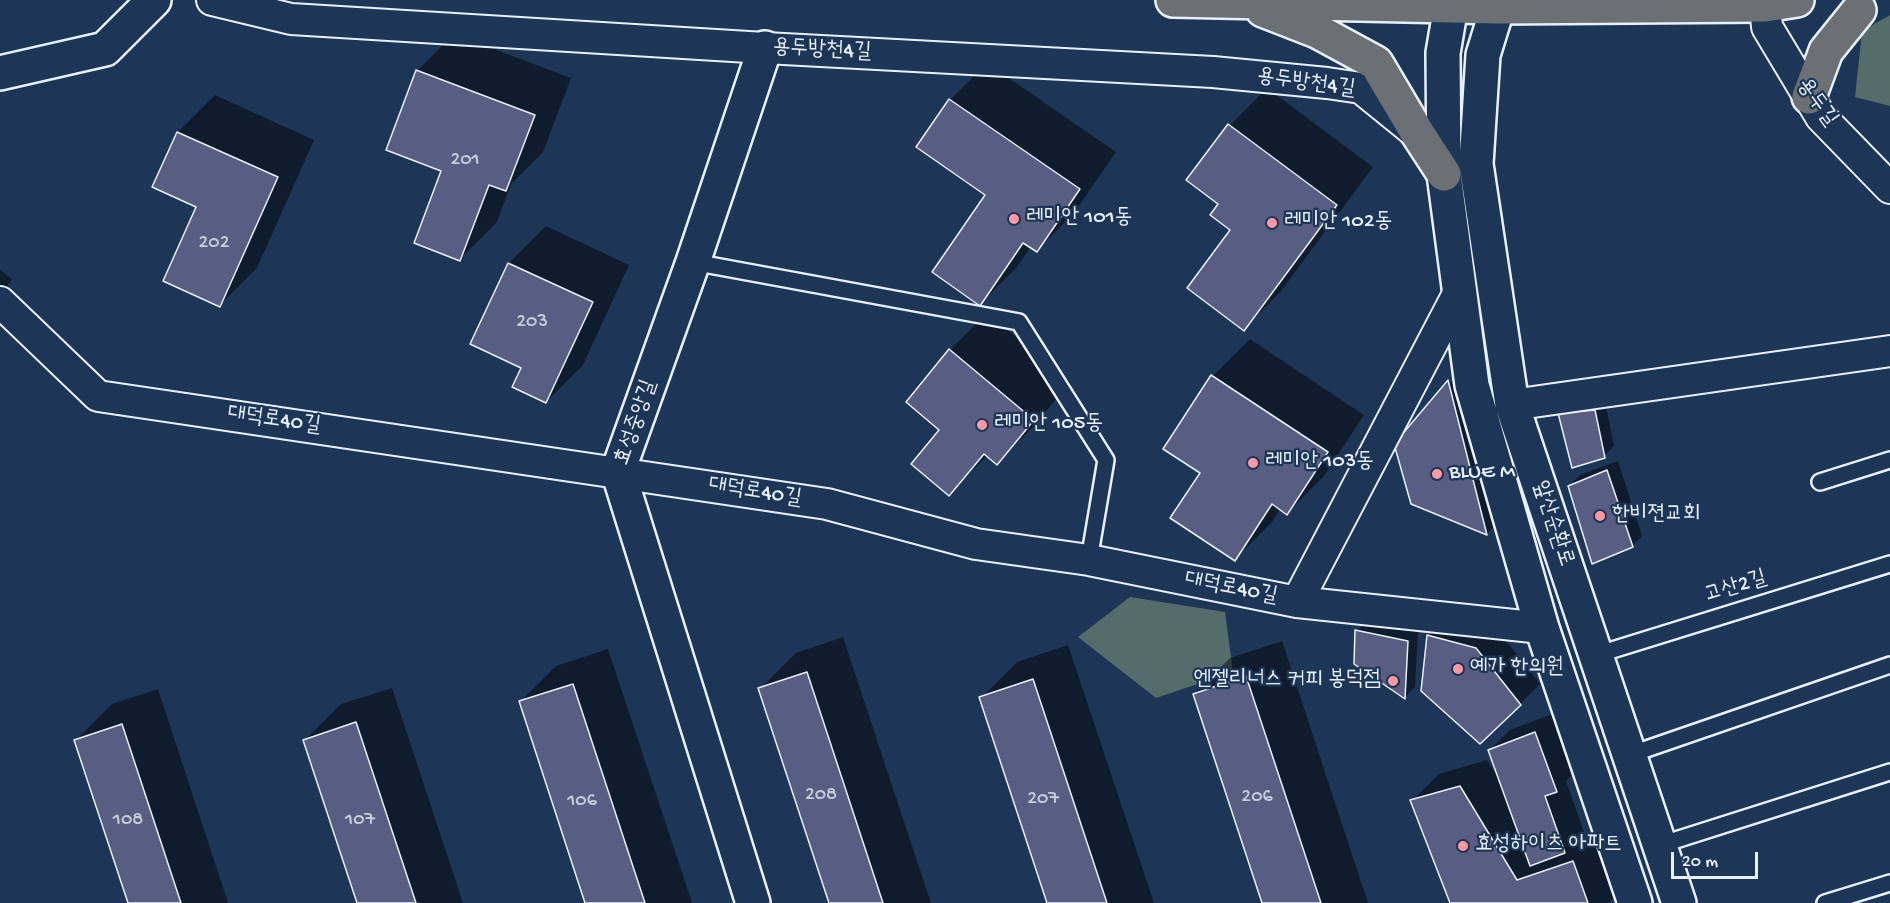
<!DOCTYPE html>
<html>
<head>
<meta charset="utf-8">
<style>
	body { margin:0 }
	#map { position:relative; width:1890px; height:903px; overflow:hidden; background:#1d3557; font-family:"Gochi Hand",sans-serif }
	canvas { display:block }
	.scale { position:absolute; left:1671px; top:852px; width:87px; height:27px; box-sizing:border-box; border:3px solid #e8f1f8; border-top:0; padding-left:8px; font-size:18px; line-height:21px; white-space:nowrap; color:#e8f1f8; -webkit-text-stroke:4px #1d3557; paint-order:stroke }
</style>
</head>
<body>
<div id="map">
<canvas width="1890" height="903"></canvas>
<div class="scale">20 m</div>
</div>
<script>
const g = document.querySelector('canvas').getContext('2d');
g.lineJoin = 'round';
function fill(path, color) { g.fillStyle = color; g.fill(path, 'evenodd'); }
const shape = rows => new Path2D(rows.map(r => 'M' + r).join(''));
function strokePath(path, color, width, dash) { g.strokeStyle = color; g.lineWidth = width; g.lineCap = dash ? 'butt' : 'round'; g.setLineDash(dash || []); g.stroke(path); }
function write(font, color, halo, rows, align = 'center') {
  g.font = font + ' "Gochi Hand","Poor Story",sans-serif'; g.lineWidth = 4.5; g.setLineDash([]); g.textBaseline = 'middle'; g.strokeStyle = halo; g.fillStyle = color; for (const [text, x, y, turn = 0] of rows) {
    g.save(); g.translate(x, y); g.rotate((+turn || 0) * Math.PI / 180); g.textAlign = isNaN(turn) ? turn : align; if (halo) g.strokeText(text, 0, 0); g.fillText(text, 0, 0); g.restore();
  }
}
fill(shape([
	[1890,15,1890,106,1855,97,1862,31],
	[1130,597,1225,612,1233,672,1156,698,1078,637]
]), '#546d6a');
fill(shape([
	[454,34,571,78,543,152,511,184,497,222,460,259,443,170,417,71],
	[987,63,1116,152,1074,213,1037,250,1031,246,1017,267,980,304,987,194,950,100],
	[1267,88,1373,167,1281,291,1244,329,1232,230,1220,204,1188,180,1230,125],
	[215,95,314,140,257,268,220,305,198,206,154,186,178,132],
	[546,226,629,265,583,365,546,402,523,368,472,343,509,263],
	[0,270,12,279,0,297],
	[987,313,1070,382,1034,426,997,463,988,455,949,494,941,430,950,350],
	[1250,339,1364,415,1324,476,1287,513,1280,509,1272,522,1235,559,1202,472,1165,448,1213,376],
	[1468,363,1506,514,1487,534,1412,503,1395,444],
	[1605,401,1614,446,1604,456,1560,413],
	[1618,461,1642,536,1632,546,1569,486,1580,475],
	[1449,615,1496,628,1540,684,1520,704,1423,690,1429,635],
	[1367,621,1418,631,1415,687,1405,697,1357,631],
	[843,637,931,903,831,903,760,689,796,653],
	[1282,641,1368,903,1263,903,1194,694,1230,658],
	[1068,645,1154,903,1049,903,981,698,1017,662],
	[608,649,692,903,587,903,520,702,556,666],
	[392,688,463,903,359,903,305,740,341,704],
	[158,689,228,903,130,903,76,740,112,704],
	[1555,713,1576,771,1566,781,1584,832,1571,845,1599,836,1620,891,1609,903,1452,903,1412,801,1439,774,1487,760,1500,781,1490,750,1510,730]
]), '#0007');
const building = shape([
	[416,70,535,115,506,191,489,185,460,261,414,243,441,171,386,150,416,70],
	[949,99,1080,189,1037,252,1023,243,980,306,932,272,985,195,916,147,949,99],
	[1228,124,1337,205,1244,331,1187,288,1230,230,1210,215,1218,204,1186,180,1228,124],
	[177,132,278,177,220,307,163,281,196,207,152,187,177,132],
	[508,263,593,302,546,403,512,387,521,368,470,344,508,263],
	[949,349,1034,420,997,465,984,454,949,496,911,464,939,430,906,402,949,349],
	[1211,375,1328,452,1287,515,1272,504,1235,561,1170,518,1200,473,1163,449,1211,375],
	[1448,380,1487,535,1411,504,1394,444,1448,380],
	[1595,410,1605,458,1572,468,1558,413,1595,410],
	[1607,470,1633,547,1592,564,1568,486,1607,470],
	[1355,630,1408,641,1405,699,1354,664,1355,630],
	[1427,635,1476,648,1521,705,1480,744,1421,691,1427,635],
	[807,672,883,903,829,903,758,688,807,672],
	[1246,676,1321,903,1262,903,1193,694,1246,676],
	[1033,679,1107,903,1047,903,979,697,1033,679],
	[573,684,645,903,585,903,519,701,573,684],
	[356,722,416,903,357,903,303,740,356,722],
	[122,724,181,903,128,903,74,740,122,724],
	[1535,732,1557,792,1545,796,1565,853,1530,866,1488,750,1535,732],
	[1460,786,1517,880,1573,861,1588,903,1450,903,1410,800,1460,786]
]);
fill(building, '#585d82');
strokePath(building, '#e8f1f8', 1.5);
const service = shape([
	[693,262,1019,322,1106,460,1089,560],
	[1820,482,1890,460],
	[1596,655,1890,564],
	[1629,755,1890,665],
	[1660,845,1890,772],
	[1825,903,1890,883]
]);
const minor = shape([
	[212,0,291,19,765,48,1213,72,1327,83,1361,88,1414,131],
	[1765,5,1767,27,1821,117,1890,188],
	[0,302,98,396,827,504,976,544,1089,560,1297,602,1542,628],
	[1512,405,1890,351],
	[1297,602,1459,292]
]);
const tertiary = shape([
	[0,73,105,49,154,0],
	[753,903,618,471,693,262,765,48]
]);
const secondary = shape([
	[1452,0,1443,53,1444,174,1472,385,1542,628,1635,903],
	[1500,0,1483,55,1476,164,1512,405,1679,903]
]);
const trunk = shape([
	[1173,0,1498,7,1765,5,1797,0],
	[1263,10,1317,31,1376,63,1418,134,1444,174],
	[1809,97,1826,51,1859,10]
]);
strokePath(service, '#e8f1f8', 20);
strokePath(minor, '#e8f1f8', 34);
strokePath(tertiary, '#e8f1f8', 38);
strokePath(secondary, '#e8f1f8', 38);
strokePath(trunk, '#e8f1f8', 38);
strokePath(service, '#1d3557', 15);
strokePath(minor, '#1d3557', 30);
strokePath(tertiary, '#1d3557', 33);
strokePath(secondary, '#1d3557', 33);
strokePath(trunk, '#6b7074', 33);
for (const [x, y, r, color] of [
	[1014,219,6,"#ff9aa2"],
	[1272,223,6,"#ff9aa2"],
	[982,425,6,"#ff9aa2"],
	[1253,463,6,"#ff9aa2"],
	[1437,474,6,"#ff9aa2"],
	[1600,516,6,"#ff9aa2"],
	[1458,669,6,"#ff9aa2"],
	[1393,681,6,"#ff9aa2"],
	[1463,846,6,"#ff9aa2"]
]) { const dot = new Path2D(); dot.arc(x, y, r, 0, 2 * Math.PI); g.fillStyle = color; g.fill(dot); strokePath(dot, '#1d3557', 2); }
write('20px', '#c4ccda', null, [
	["201",465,161],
	["202",214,244],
	["203",532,323],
	["208",821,796],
	["206",1257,798],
	["207",1043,800],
	["106",582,802],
	["108",128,821],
	["107",360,821]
]);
write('22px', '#e8f1f8', '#1d3557', [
	["용두방천4길",822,51,3],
	["용두방천4길",1306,84,8],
	["용두길",1816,103,54],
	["대덕로40길",274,421,8],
	["효성중앙길",637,423,-71],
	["대덕로40길",755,493,9],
	["앞산순환로",1552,524,72],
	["고산2길",1736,588,-17],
	["대덕로40길",1231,589,11]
]);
write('22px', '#e8f1f8', '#1d3557', [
	["레미안 101동",1026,219],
	["레미안 102동",1284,223],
	["레미안 105동",994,425],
	["레미안 103동",1265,463],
	["BLUE M",1449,474],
	["한비젼교회",1612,516],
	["예가 한의원",1470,669],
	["엔젤리너스 커피 봉덕점",1381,681,"right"],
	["효성하이츠 아파트",1475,846]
], 'left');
</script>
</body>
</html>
